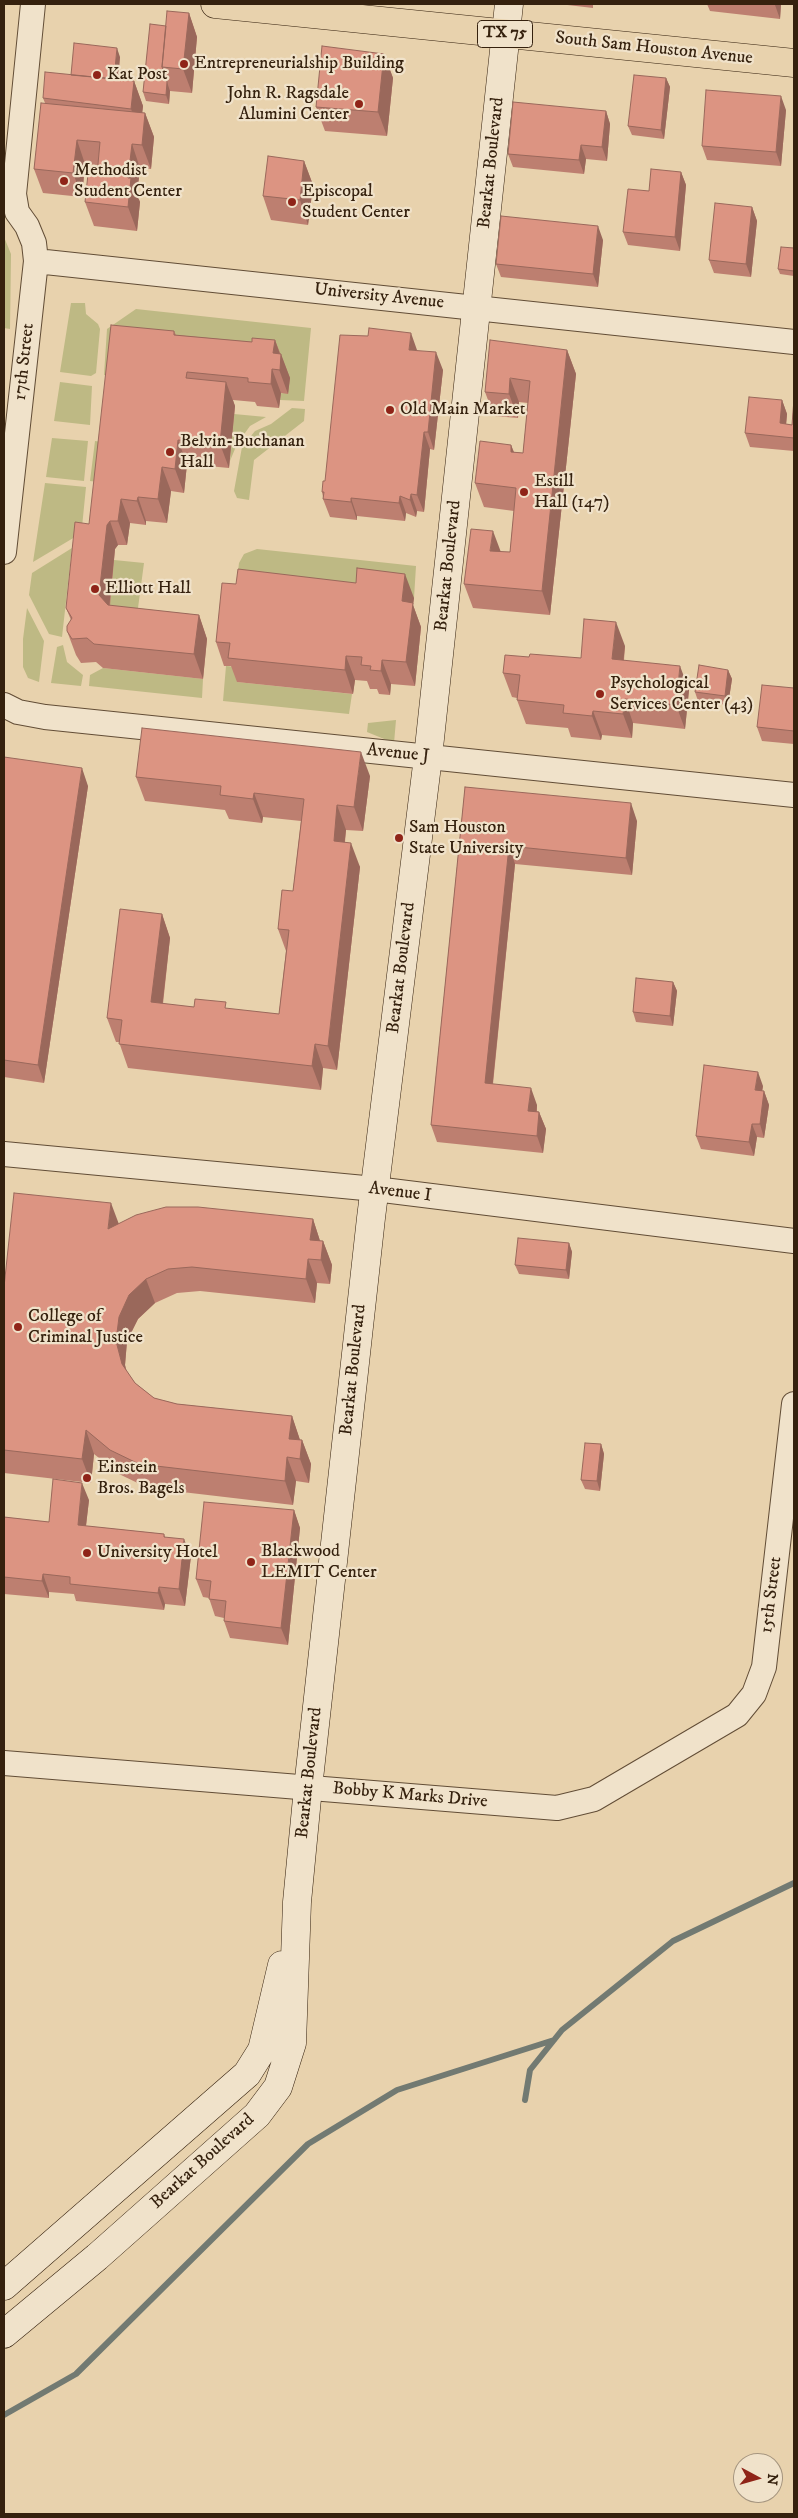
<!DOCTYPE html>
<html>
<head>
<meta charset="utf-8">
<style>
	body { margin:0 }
	#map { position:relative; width:798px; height:2518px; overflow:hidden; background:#e8d2ad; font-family:"IM FELL DW Pica",serif }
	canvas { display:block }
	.frame { position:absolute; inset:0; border:5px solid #35210e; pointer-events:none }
	.north { position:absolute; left:733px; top:2453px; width:50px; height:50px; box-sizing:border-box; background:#f0e2ca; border:1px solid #a5957f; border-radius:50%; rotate:96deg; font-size:14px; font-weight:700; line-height:20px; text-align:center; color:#35210e }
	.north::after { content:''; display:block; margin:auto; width:18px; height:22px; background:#8f2418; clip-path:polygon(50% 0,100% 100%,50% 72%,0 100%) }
</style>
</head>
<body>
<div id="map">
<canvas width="798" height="2518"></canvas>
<div class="frame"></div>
<div class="north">N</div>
</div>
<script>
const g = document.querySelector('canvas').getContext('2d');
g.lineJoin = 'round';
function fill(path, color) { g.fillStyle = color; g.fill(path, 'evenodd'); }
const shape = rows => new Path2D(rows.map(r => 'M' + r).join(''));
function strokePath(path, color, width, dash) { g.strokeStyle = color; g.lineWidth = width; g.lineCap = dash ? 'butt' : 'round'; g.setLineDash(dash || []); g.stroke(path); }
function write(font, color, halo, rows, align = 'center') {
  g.font = font + ' "IM FELL DW Pica",serif'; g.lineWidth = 4.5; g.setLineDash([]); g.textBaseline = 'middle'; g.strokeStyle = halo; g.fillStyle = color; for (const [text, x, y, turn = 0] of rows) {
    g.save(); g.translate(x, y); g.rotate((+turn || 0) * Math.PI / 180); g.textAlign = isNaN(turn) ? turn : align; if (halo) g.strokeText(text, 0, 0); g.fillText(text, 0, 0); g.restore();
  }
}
fill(shape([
	[4,237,11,254,10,329,4,328],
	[71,303,85,303,86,314,98,324,100,329,96,373,91,376,60,372],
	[136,309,311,328,304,401,280,400,281,393,289,394,104,375,107,329],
	[60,382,92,386,90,425,54,421],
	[292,408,305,409,304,421,254,460,249,500,237,498,234,491,242,447,255,431,271,424],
	[234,414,266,417,250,426,237,444,230,461],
	[52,438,88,441,84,481,46,477],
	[95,441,110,443,106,483,90,481],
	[45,483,86,487,82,527,75,537,33,562],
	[72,548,62,637,49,634,29,595,32,573],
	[257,549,416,566,414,598,366,592,234,607,239,563,244,554],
	[114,560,144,563,138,608,114,626,108,619],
	[27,608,44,641,39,682,28,678,23,667,23,639],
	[63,645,67,662,83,675,81,686,51,683,57,647],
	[226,666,238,667,237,682,352,694,349,714,223,701],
	[103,668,203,679,202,698,89,686,90,675],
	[396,720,394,743,367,732,368,723]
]), '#beb984');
strokePath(shape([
	[525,2100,530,2070,562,2030,673,1941,794,1883],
	[4,2415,76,2374,308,2144,397,2090,554,2040]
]), '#727a72', 6);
const street = shape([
	[36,261,794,342],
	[4,552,36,261,34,243,27,226,17,212,14,194,33,4],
	[4,705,18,712,45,717,794,795],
	[4,1154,375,1189,794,1241],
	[4,1763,557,1808,594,1799,737,1715,754,1694,764,1667,794,1404]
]);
const secondary = shape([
	[4,2286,247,2074,262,2050,282,1965],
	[4,2334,97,2257,257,2115,278,2087,292,2043,297,1902,308,1788,371,1218,428,757,509,4]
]);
const primary = shape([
	[215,4,794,63]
]);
strokePath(street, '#624d36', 26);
strokePath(secondary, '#35210e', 29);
strokePath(primary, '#35210e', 29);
strokePath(street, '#f0e2ca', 24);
strokePath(secondary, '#f0e2ca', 28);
strokePath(primary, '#e8d2ad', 28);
fill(shape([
	[559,4,593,4,593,8],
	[707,4,781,4,780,19,710,11],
	[189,13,197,37,192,93,170,91,169,104,146,101,143,92,166,26],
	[384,54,393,78,387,136,325,131,316,107],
	[120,57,118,80,134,81,143,106,142,113,145,113,154,137,151,169,140,168,137,195,140,202,137,231,94,226,85,202,97,175,98,165,85,164,82,197,43,193,34,169,45,103,43,98,71,75],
	[666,78,670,87,664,139,632,135,628,126],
	[786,110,781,166,707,160,702,146],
	[606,111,610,124,607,161,586,159,584,174,513,167,508,154],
	[304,161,313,185,308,225,271,220,263,196],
	[681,172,686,185,680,251,628,245,623,232,649,191],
	[752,207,757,221,751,277,714,273,709,260],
	[603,240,598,287,501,277,496,264],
	[794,248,794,276,780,274,778,269],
	[174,331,176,335,252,342,275,340,290,378,288,394,281,393,279,408,257,406,255,402,233,400,235,406,229,468,187,464,184,493,171,491,167,523,146,521,146,525,130,523,127,545,118,545,115,549,110,606,199,615,207,639,203,679,103,668,96,662,81,663,76,655,67,631,71,620,66,608,89,524],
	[417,350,443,370,434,450,430,449,424,512,417,511,416,517,406,513,405,521,357,516,357,520,330,517,323,499,323,497,322,492],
	[567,350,576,374,550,615,473,608,464,584,501,552,510,552,514,511,484,507,475,483,511,445,514,452,523,453,528,403,519,402,518,418,494,416,485,392],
	[794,399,794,451,750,447,745,433,782,400,787,414,786,424,792,425],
	[356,583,414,598,413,605,421,627,415,686,391,684,390,695,379,694,377,689,370,689,367,681,355,680,353,694,237,682,231,666,224,666,216,642,236,584],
	[625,646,624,660,689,690,685,729,633,723,632,738,602,735,601,740,571,737,568,728,526,724,517,700,517,698,512,697,503,673,529,657,581,658],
	[728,670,732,679,728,705,698,701,695,692],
	[794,688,794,744,762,741,757,727],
	[4,757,88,786,44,1083,4,1077],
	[370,776,363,831,346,830,345,842,360,867,337,1070,323,1068,321,1090,128,1068,119,1042,116,1042,107,1018,162,914,170,938,163,1004,194,1007,228,1009,279,1014,286,951,278,929,293,891,301,821,263,817,262,823,229,819,225,810,145,801,136,777],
	[465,787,637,821,632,875,515,864,493,1084,537,1105,537,1111,539,1112,546,1129,543,1153,437,1142,431,1125],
	[673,982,677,991,673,1026,636,1022,633,1012],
	[763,1086,762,1091,764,1091,769,1105,764,1138,757,1137,754,1156,701,1149,696,1136],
	[313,1219,320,1241,323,1241,332,1265,330,1284,317,1283,315,1303,200,1291,177,1293,155,1303,138,1319,127,1341,125,1365,126,1370,135,1383,154,1398,177,1404,292,1416,300,1440,302,1440,311,1464,309,1483,296,1481,293,1505,148,1488,119,1474,94,1454,91,1483,4,1473,4,1287,119,1224],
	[569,1243,572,1252,569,1279,519,1274,515,1265],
	[601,1444,604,1454,600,1491,585,1489,581,1480],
	[89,1500,86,1526,164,1534,165,1537,191,1556,185,1606,165,1604,164,1610,76,1601,74,1594,49,1592,49,1598,4,1594,4,1517,49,1522],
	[294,1510,300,1528,288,1645,230,1638,224,1621,224,1618,215,1616,209,1598,203,1597,196,1579]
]), '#bd7f70');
fill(shape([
	[775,4,781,4,780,19,775,5],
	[189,13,197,37,192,93,183,69],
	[117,48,120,57,116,97,113,88],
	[384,54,393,78,387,136,378,112],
	[666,78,670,87,664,139,661,130],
	[134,81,143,106,140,133,131,109],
	[167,82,170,91,169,104,166,95],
	[781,96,786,110,781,166,776,152],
	[606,111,610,124,607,161,602,147],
	[145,113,154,137,151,169,142,145],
	[77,140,85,164,82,197,73,173],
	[132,144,140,168,137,195,140,202,137,231,128,207,128,178],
	[581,145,586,159,584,174,579,160],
	[304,161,313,185,308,225,300,200],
	[681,172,686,185,680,251,675,237],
	[752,207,757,221,751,277,746,264],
	[598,226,603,240,598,287,593,274],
	[411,333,417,350,409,350],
	[275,340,281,357,281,354,290,378,288,394,273,353],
	[567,350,576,374,550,615,542,591],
	[436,352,443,370,434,450,428,432],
	[272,369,281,393,279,408,271,384],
	[510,378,519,402,518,418,509,394],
	[226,382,235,406,229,468,220,444],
	[782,400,787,414,785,437,780,423],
	[424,432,430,449,424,512,417,495],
	[178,440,187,464,184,493,175,469],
	[511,445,520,469,511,452],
	[162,467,171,491,167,523,158,499],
	[411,494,417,511,416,517,410,500],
	[400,496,406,513,405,521,399,503],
	[138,497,146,521,146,525,137,501],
	[351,498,357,516,357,520,351,502],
	[121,499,130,523,127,545,118,521],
	[110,521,118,545,115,549,108,619,99,595,107,525],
	[493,531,502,555,490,551],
	[405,574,414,598,413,605,421,627,415,686,406,662,402,601],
	[199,615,207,639,203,679,194,654],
	[616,622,625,646,621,683,612,659],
	[346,656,355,680,353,694,345,670],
	[382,660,391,684,390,695,381,671],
	[680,666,689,690,685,729,676,705],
	[728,670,732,679,728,705,725,696],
	[625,699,633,723,632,738,623,714],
	[593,711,602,735,601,740,592,716],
	[361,752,370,776,363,831,354,807],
	[82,768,88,786,44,1083,38,1065],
	[254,793,263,817,262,823,253,799],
	[631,803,637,821,632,875,626,858],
	[337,805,346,830,342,865,334,841],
	[351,843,360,867,337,1070,328,1046],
	[509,846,515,864,491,1100,485,1083],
	[162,914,170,938,160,1026,151,1002],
	[673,982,677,991,673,1026,670,1016],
	[315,1044,323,1068,321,1090,312,1066],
	[758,1072,763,1086,760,1104,755,1090],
	[531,1088,537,1105,535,1128,528,1111],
	[764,1091,769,1105,764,1138,760,1124],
	[539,1112,546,1129,543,1153,537,1136],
	[752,1124,757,1137,754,1156,749,1142],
	[111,1203,120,1227,108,1229],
	[313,1219,321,1244,310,1240],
	[323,1241,332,1265,330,1284,321,1260],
	[569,1243,572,1252,569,1279,566,1270],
	[308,1259,317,1283,315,1303,306,1279],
	[146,1279,155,1303,138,1319,127,1341,125,1365,131,1388,122,1364,116,1341,119,1317,129,1295],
	[292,1416,300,1440,289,1439],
	[86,1430,94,1454,91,1483,82,1459],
	[302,1440,311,1464,309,1483,300,1459],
	[601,1444,604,1454,600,1491,597,1481],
	[287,1457,296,1481,293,1505,285,1481],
	[82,1483,89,1500,84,1542,78,1525],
	[294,1510,300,1528,288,1645,281,1628],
	[184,1539,191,1556,185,1606,179,1589],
	[43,1574,49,1592,49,1598,42,1581],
	[159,1587,165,1604,164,1610,158,1593]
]), '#9a685b');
const building = shape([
	[167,11,189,13,183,69,162,67,167,11],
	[150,24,166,26,162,67,167,82,166,95,143,92,150,24],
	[74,43,117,48,114,79,71,75,74,43],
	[322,46,384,54,378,112,316,107,322,46],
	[45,72,134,81,131,109,43,98,45,72],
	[634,75,666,78,661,130,628,126,634,75],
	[706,90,781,96,776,152,702,146,706,90],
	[513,102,606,111,602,147,581,145,579,160,508,154,513,102],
	[41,103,145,113,142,145,132,144,128,178,131,178,128,207,85,202,88,174,97,175,100,142,77,140,73,173,34,169,41,103],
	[268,156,304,161,300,200,263,196,268,156],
	[651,169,681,172,675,237,623,232,628,189,649,191,651,169],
	[715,203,752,207,746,264,709,260,715,203],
	[501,216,598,226,593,274,496,264,501,216],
	[781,247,794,248,794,271,778,269,781,247],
	[111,325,174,331,174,335,252,342,252,338,275,340,273,353,281,354,280,370,272,369,271,384,248,382,248,378,187,372,186,378,226,382,220,444,178,440,175,469,162,467,158,499,138,497,137,501,121,499,118,521,110,521,107,525,99,595,108,605,199,615,194,654,94,644,87,638,72,639,67,631,67,626,72,618,66,608,75,522,89,524,111,325],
	[369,328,411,333,409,350,436,352,428,432,424,432,417,495,411,494,410,500,400,496,399,503,351,498,351,502,323,499,324,492,322,492,323,481,325,481,340,335,368,336,369,328],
	[490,340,567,350,542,591,464,584,471,529,493,531,490,551,510,552,516,488,475,483,480,441,511,445,511,452,523,453,530,381,510,378,509,394,485,392,490,340],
	[749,397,782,400,780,423,792,425,794,399,794,438,745,433,749,397],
	[357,568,405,574,402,601,413,603,406,662,382,660,381,671,370,670,371,666,361,665,362,657,346,656,345,670,228,658,230,643,216,642,222,583,236,584,238,569,356,583,357,568],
	[584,619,616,622,612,659,680,666,676,705,625,699,623,714,593,711,592,716,563,713,564,705,517,700,520,675,503,673,505,655,529,657,530,654,581,658,584,619],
	[699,665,728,670,725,696,695,692,699,665],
	[762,685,794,688,794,731,757,727,762,685],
	[142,728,361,752,354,807,337,805,334,841,351,843,328,1046,315,1044,312,1066,119,1044,122,1020,107,1018,120,909,162,914,151,1002,194,1007,195,999,226,1002,225,1008,279,1014,289,930,278,929,282,890,293,891,304,799,254,793,253,799,220,795,221,786,136,777,142,728],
	[4,757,82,768,38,1065,4,1060,4,757],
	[465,787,631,803,626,858,509,846,485,1083,531,1088,528,1111,539,1112,537,1136,431,1125,465,787],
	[636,978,673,982,670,1016,633,1012,636,978],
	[704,1065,758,1072,755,1090,764,1091,760,1124,752,1124,749,1142,696,1136,704,1065],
	[14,1193,111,1203,108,1229,136,1215,166,1207,198,1207,313,1219,310,1240,323,1241,321,1260,308,1259,306,1279,192,1267,168,1269,146,1279,129,1295,119,1317,116,1341,122,1364,135,1383,154,1398,177,1404,292,1416,289,1439,302,1440,300,1459,287,1457,285,1481,139,1464,110,1450,86,1430,82,1459,4,1450,4,1287,14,1193],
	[518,1238,569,1243,566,1270,515,1265,518,1238],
	[585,1443,601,1444,597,1481,581,1480,585,1443],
	[53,1479,82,1483,78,1525,164,1534,164,1537,184,1539,179,1589,159,1587,158,1593,70,1584,70,1577,43,1574,42,1581,4,1577,4,1517,49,1522,53,1479],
	[204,1502,294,1510,281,1628,224,1621,226,1601,209,1599,211,1581,196,1579,204,1502]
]);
fill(building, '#dc9482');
strokePath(building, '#9a685b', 1);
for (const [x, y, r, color] of [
	[184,64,5,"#8f2418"],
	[97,75,5,"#8f2418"],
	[359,104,5,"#8f2418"],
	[64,181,5,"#8f2418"],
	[292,202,5,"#8f2418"],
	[390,410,5,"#8f2418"],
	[170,452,5,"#8f2418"],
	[524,492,5,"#8f2418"],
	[95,589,5,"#8f2418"],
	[600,694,5,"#8f2418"],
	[399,838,5,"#8f2418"],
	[18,1327,5,"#8f2418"],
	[87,1478,5,"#8f2418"],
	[87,1553,5,"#8f2418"],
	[251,1562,5,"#8f2418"]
]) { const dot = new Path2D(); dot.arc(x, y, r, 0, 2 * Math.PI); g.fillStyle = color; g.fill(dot); strokePath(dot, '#f0e2ca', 2); }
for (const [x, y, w] of [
	[505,34,55]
]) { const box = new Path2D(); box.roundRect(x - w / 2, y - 13.5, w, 27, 4); g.fillStyle = '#f0e2ca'; g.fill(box); strokePath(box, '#35210e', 1); }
write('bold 16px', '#35210e', null, [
	["TX 75",505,34]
]);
write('18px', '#35210e', '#f0e2ca', [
	["South Sam Houston Avenue",654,49,6],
	["Bearkat Boulevard",492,163,-84],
	["University Avenue",379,297,6],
	["17th Street",25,362,-84],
	["Bearkat Boulevard",449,566,-84],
	["Avenue J",398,754,6],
	["Bearkat Boulevard",402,968,-83],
	["Avenue I",400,1193,7],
	["Bearkat Boulevard",354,1370,-84],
	["15th Street",772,1595,-83],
	["Bearkat Boulevard",310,1773,-84],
	["Bobby K Marks Drive",410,1796,5],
	["Bearkat Boulevard",203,2162,-42]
]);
write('18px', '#35210e', '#f0e2ca', [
	["Entrepreneurialship Building",194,64],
	["Kat Post",107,75],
	["John R. Ragsdale",349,94,"right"],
	["Alumini Center",349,115,"right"],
	["Methodist",74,171],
	["Student Center",74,192],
	["Episcopal",302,192],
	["Student Center",302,213],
	["Old Main Market",400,410],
	["Belvin-Buchanan",180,442],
	["Hall",180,463],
	["Estill",534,482],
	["Hall (147)",534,503],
	["Elliott Hall",105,589],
	["Psychological",610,684],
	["Services Center (43)",610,705],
	["Sam Houston",409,828],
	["State University",409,849],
	["College of",28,1317],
	["Criminal Justice",28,1338],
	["Einstein",97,1468],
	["Bros. Bagels",97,1489],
	["Blackwood",261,1552],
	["LEMIT Center",261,1573],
	["University Hotel",97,1553]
], 'left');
</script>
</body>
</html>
